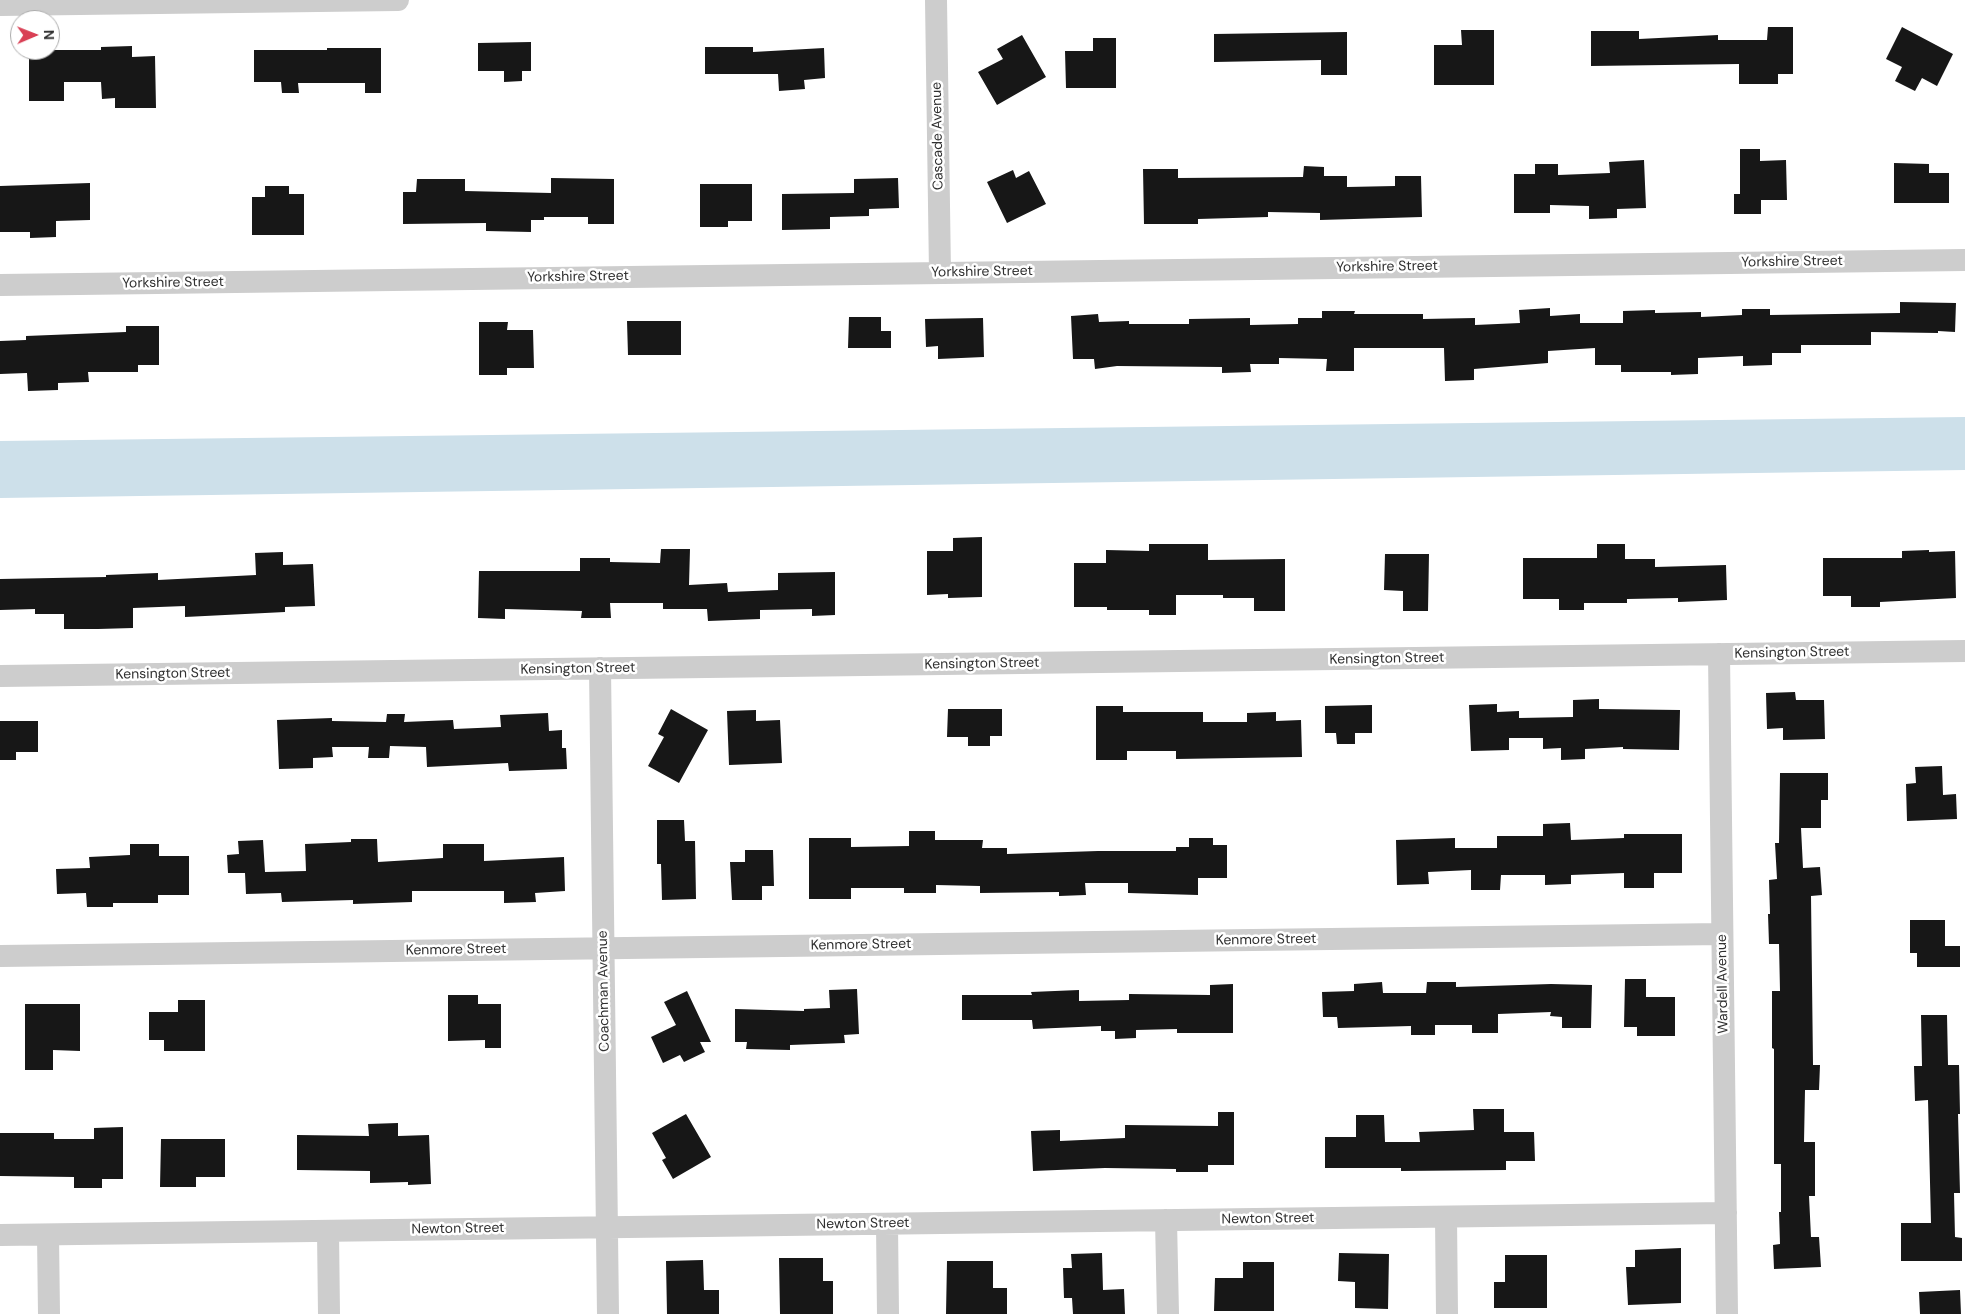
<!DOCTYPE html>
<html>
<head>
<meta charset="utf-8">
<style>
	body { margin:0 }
	#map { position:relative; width:1965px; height:1314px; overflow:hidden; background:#fff; font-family:"DM Sans",sans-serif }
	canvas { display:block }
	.north { position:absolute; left:10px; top:10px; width:50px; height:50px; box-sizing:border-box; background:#fff; border:1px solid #acacac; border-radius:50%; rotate:89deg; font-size:14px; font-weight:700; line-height:20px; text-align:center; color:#303030 }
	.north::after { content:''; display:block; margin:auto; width:18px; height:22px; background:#d94055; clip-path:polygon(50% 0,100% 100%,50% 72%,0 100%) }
</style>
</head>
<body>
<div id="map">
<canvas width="1965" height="1314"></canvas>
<div class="north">N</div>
</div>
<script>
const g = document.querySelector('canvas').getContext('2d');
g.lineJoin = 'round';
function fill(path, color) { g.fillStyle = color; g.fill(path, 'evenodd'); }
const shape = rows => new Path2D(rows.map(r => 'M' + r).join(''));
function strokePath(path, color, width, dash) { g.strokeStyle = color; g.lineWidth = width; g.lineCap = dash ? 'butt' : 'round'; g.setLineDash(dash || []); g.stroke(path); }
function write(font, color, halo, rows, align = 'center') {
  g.font = font + ' "DM Sans",sans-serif'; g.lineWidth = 5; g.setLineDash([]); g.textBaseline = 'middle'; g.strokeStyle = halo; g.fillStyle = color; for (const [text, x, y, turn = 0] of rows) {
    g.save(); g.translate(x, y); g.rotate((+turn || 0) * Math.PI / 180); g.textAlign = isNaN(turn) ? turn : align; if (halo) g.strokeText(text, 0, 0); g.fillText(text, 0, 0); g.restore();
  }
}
fill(shape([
	[1965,417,1965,470,0,498,0,441]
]), '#cde0ea');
fill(shape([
	[1768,27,1793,27,1793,74,1778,74,1778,84,1739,84,1739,64,1591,66,1591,31,1639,31,1639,39,1718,35,1718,40,1767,40],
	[1902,27,1953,54,1937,86,1922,78,1915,91,1895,81,1902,67,1886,59],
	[1461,30,1494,30,1494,85,1434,85,1434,45,1462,45],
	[1347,32,1347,75,1321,75,1321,60,1214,62,1214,34],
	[1022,35,1046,77,997,105,978,72,1003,59,997,49],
	[1093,38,1116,38,1116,88,1066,88,1065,51,1093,51],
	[531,42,531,71,522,71,522,81,504,82,504,71,478,71,478,43],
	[132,46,132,57,155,56,156,108,115,108,115,98,102,99,101,82,64,82,64,101,29,101,29,50,101,50,101,47],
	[705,47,753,47,753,52,824,48,825,78,804,80,805,89,779,91,778,74,705,74],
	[327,48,381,48,381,93,365,93,365,83,298,83,299,93,282,93,281,82,254,82,254,50,327,50],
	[1740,149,1760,149,1760,161,1786,160,1787,200,1761,200,1761,214,1734,214,1734,194,1740,194],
	[1644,160,1646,208,1617,209,1617,218,1589,219,1589,206,1550,205,1550,213,1514,213,1514,174,1535,174,1535,164,1558,164,1558,175,1610,173,1609,162],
	[1894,163,1929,164,1929,173,1949,173,1949,203,1894,203],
	[1304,166,1324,167,1324,176,1347,176,1347,187,1395,186,1395,176,1421,176,1422,217,1320,220,1320,213,1268,212,1268,217,1198,219,1198,224,1144,224,1143,169,1178,169,1178,178,1303,177],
	[1013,170,1016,178,1029,171,1046,204,1007,223,987,182],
	[551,178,614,179,614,224,588,224,588,217,544,217,544,220,531,220,531,232,486,231,486,223,403,224,403,192,416,192,417,179,465,179,465,191,551,193],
	[898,178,899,208,869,209,869,216,830,217,830,229,782,230,782,194,854,193,854,179],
	[90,183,90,220,56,221,56,237,30,238,30,232,0,232,0,186],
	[700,184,752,184,752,221,728,221,728,227,700,227],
	[265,186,289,186,289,194,304,194,304,235,252,235,252,197,265,197],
	[1900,302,1956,303,1955,332,1938,331,1938,333,1871,332,1871,345,1801,345,1801,353,1772,353,1772,365,1743,366,1743,356,1698,358,1698,374,1671,375,1671,372,1621,372,1621,365,1595,365,1595,348,1548,351,1548,363,1474,369,1474,380,1445,381,1444,348,1354,348,1354,371,1326,371,1327,359,1279,358,1279,364,1250,364,1251,372,1222,373,1222,367,1117,366,1095,369,1094,359,1073,359,1071,316,1098,314,1099,322,1129,321,1129,324,1189,324,1189,319,1250,318,1250,325,1298,324,1298,318,1322,318,1322,311,1355,311,1354,314,1423,314,1423,319,1475,318,1475,325,1520,323,1519,310,1550,308,1550,316,1580,314,1580,323,1623,323,1623,311,1655,310,1655,313,1701,312,1701,317,1742,315,1742,309,1770,309,1770,315,1900,313],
	[849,317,881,317,881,331,891,331,891,348,848,348],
	[983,318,984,357,938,359,938,346,926,347,925,319],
	[627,321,681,321,681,355,628,355],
	[479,322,508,322,507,330,533,330,534,368,507,368,507,375,479,375],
	[126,326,159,326,159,365,138,365,138,372,88,372,89,382,58,383,58,390,28,391,27,373,0,374,0,341,26,340,26,336,126,332],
	[982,537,982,597,948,598,948,594,927,595,927,551,953,551,953,538],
	[1149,544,1208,544,1208,560,1285,559,1285,611,1254,611,1254,598,1223,598,1223,595,1176,595,1176,615,1149,615,1149,610,1107,610,1107,607,1074,607,1074,563,1106,563,1106,550,1149,551],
	[1597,544,1625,544,1625,559,1655,559,1655,567,1726,565,1727,600,1678,602,1678,598,1627,599,1627,603,1584,603,1584,610,1559,610,1559,599,1523,599,1523,558,1597,558],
	[661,549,690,549,689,585,727,583,728,592,778,590,778,573,835,572,835,615,812,616,812,609,760,610,760,619,708,621,707,609,663,609,663,603,610,603,611,618,581,618,582,611,505,609,505,619,478,618,479,571,580,571,580,558,610,558,610,562,660,563],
	[1929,550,1929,552,1955,551,1956,598,1880,602,1880,607,1851,607,1851,596,1823,596,1823,558,1902,558,1902,551],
	[283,552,283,565,313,564,315,606,285,607,285,612,185,617,185,606,133,608,133,628,98,629,64,629,64,614,35,614,35,609,0,610,0,579,106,577,106,575,158,573,158,580,256,575,255,553],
	[1385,554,1429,554,1428,611,1403,611,1403,591,1384,590],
	[1795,692,1796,700,1824,700,1825,739,1783,740,1783,728,1767,729,1766,693],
	[1599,699,1599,709,1680,710,1679,750,1623,749,1623,747,1585,749,1585,759,1561,760,1561,748,1543,749,1543,738,1509,738,1509,750,1471,751,1469,705,1497,704,1497,712,1519,711,1519,718,1573,717,1573,700],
	[1372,705,1372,733,1355,733,1355,744,1337,744,1336,733,1325,733,1325,706],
	[1096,706,1123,706,1123,712,1203,712,1203,722,1247,722,1247,713,1276,712,1276,721,1301,720,1302,757,1176,759,1176,751,1127,751,1127,760,1096,760],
	[671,709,708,730,679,783,648,766,664,737,658,734],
	[948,709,1002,709,1002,736,990,736,990,746,968,746,968,737,947,737],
	[756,710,756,721,780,720,782,763,729,765,727,711],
	[548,713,549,731,562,730,562,748,566,748,567,769,509,771,508,763,427,767,426,747,390,746,389,758,368,758,369,747,332,747,333,757,313,758,313,768,279,769,277,720,332,718,332,721,386,722,387,714,405,714,404,722,453,720,454,729,501,727,500,715],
	[0,721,38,721,38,752,16,752,16,760,0,760],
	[1942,766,1943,795,1956,794,1957,819,1907,821,1906,784,1916,783,1915,767],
	[1780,773,1828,773,1828,800,1821,800,1821,828,1801,828,1803,868,1820,867,1822,895,1811,896,1813,1065,1820,1065,1819,1090,1805,1090,1804,1142,1815,1142,1815,1196,1809,1196,1811,1237,1819,1237,1821,1267,1774,1269,1773,1245,1780,1244,1779,1212,1781,1212,1781,1164,1774,1164,1774,1049,1772,1048,1772,991,1780,991,1779,944,1769,944,1768,914,1770,914,1769,880,1777,879,1775,843,1779,843],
	[657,820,684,820,685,841,695,841,696,899,662,900,661,864,657,864],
	[1570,823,1571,840,1624,838,1624,834,1682,834,1682,873,1654,873,1654,888,1624,888,1624,873,1571,875,1571,884,1545,885,1545,875,1501,875,1500,890,1471,890,1471,870,1428,872,1429,884,1397,885,1396,840,1455,838,1455,848,1497,848,1497,836,1543,836,1543,824],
	[909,831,935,831,935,840,983,840,982,848,1007,848,1007,854,1098,851,1176,851,1176,847,1189,847,1189,838,1213,838,1213,845,1227,845,1227,878,1198,878,1198,895,1128,893,1128,883,1085,883,1086,895,1059,896,1059,892,980,893,980,886,936,885,936,893,904,893,904,888,851,888,851,899,809,899,809,838,851,838,851,847,909,846],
	[351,839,377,839,378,862,443,858,443,844,484,844,484,861,564,857,565,891,535,893,536,902,504,903,504,891,412,891,412,902,353,904,353,900,282,902,281,893,246,894,245,873,228,873,227,855,239,854,238,841,263,840,265,872,306,871,305,844,351,842],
	[130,844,159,844,159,856,189,856,189,895,158,895,158,903,113,903,113,907,87,907,86,893,57,894,56,869,90,868,89,857,130,855],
	[745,850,773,850,774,886,762,886,762,900,732,900,730,862,745,862],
	[1910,920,1945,920,1945,946,1960,946,1960,967,1917,967,1917,953,1910,953],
	[1625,979,1646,979,1646,997,1675,997,1675,1036,1637,1036,1637,1027,1624,1027],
	[1382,982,1383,993,1426,993,1427,982,1456,982,1456,987,1551,984,1592,985,1591,1028,1562,1028,1562,1017,1550,1016,1551,1012,1498,1014,1498,1033,1472,1033,1472,1025,1435,1025,1435,1035,1411,1035,1411,1026,1338,1028,1337,1017,1323,1017,1322,992,1354,991,1354,984],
	[1233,984,1233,1033,1177,1033,1177,1029,1136,1030,1136,1038,1115,1039,1115,1031,1101,1031,1101,1026,1033,1029,1032,1020,962,1020,962,995,1032,995,1031,992,1079,990,1079,1001,1129,1000,1129,994,1210,995,1210,985],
	[857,989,859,1034,844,1035,845,1043,790,1045,790,1050,746,1049,747,1042,735,1042,735,1009,804,1011,804,1009,830,1008,829,990],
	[687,991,711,1042,700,1042,705,1052,684,1062,680,1055,663,1063,651,1037,676,1025,664,1002],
	[448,995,478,995,478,1004,501,1004,501,1048,485,1048,485,1040,448,1041],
	[178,1000,205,1000,205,1051,164,1051,164,1040,149,1040,149,1012,178,1012],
	[25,1004,80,1004,80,1051,53,1050,53,1070,25,1070],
	[1921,1015,1947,1015,1948,1065,1959,1065,1960,1114,1958,1114,1960,1193,1954,1193,1955,1237,1962,1238,1962,1261,1901,1261,1901,1223,1931,1223,1928,1100,1915,1101,1914,1066,1922,1066],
	[1473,1109,1504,1109,1504,1132,1534,1132,1535,1161,1506,1161,1506,1170,1401,1171,1401,1168,1325,1168,1325,1137,1356,1137,1356,1115,1384,1115,1385,1142,1420,1142,1419,1132,1474,1130],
	[1218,1112,1234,1112,1234,1165,1208,1165,1208,1172,1176,1172,1176,1169,1105,1168,1033,1171,1031,1131,1060,1130,1060,1141,1125,1138,1125,1125,1218,1126],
	[686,1114,711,1157,673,1179,662,1160,666,1158,652,1133],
	[398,1123,398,1136,429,1135,431,1184,408,1185,408,1182,370,1183,370,1171,297,1170,297,1135,369,1136,368,1124],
	[123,1127,123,1179,102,1179,102,1188,74,1188,74,1177,0,1176,0,1133,54,1133,54,1139,94,1139,94,1128],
	[161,1139,225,1139,225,1177,196,1177,196,1187,160,1187],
	[1681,1248,1681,1303,1628,1305,1626,1267,1635,1267,1635,1250],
	[1102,1253,1103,1290,1124,1289,1125,1314,1073,1314,1072,1298,1064,1298,1063,1268,1072,1268,1071,1254],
	[1339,1253,1389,1254,1388,1309,1355,1308,1355,1282,1338,1281],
	[1505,1255,1547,1255,1547,1308,1494,1308,1494,1282,1505,1282],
	[779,1258,823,1258,823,1281,833,1281,833,1314,780,1314],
	[703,1260,704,1290,719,1290,719,1314,667,1314,666,1261],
	[947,1261,993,1261,993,1288,1007,1288,1007,1314,946,1314],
	[1243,1262,1274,1262,1274,1311,1214,1311,1215,1278,1243,1278],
	[1960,1290,1961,1314,1920,1314,1919,1292]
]), '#171717');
strokePath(shape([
	[936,0,940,273],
	[0,5,398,0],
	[0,285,1965,260],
	[1719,654,1727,1314],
	[600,668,608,1314],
	[0,676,1965,651],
	[0,956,1722,934],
	[1446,1217,1447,1314],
	[1166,1220,1168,1314],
	[887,1224,888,1314],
	[328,1231,329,1314],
	[0,1235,1726,1213],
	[48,1235,49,1314]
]), '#cdcdcd', 22);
write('14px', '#303030', '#fff', [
	["Cascade Avenue",938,136,-91],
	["Yorkshire Street",1792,262,-1],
	["Yorkshire Street",1387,267,-1],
	["Yorkshire Street",982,272,-1],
	["Yorkshire Street",578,277,-1],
	["Yorkshire Street",173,283,-1],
	["Kensington Street",1792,653,-1],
	["Kensington Street",1387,659,-1],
	["Kensington Street",982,664,-1],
	["Kensington Street",578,669,-1],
	["Kensington Street",173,674,-1],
	["Kenmore Street",1266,940,-1],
	["Kenmore Street",861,945,-1],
	["Kenmore Street",456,950,-1],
	["Wardell Avenue",1723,984,-91],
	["Coachman Avenue",604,991,-91],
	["Newton Street",1268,1219,-1],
	["Newton Street",863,1224,-1],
	["Newton Street",458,1229,-1]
]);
</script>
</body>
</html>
